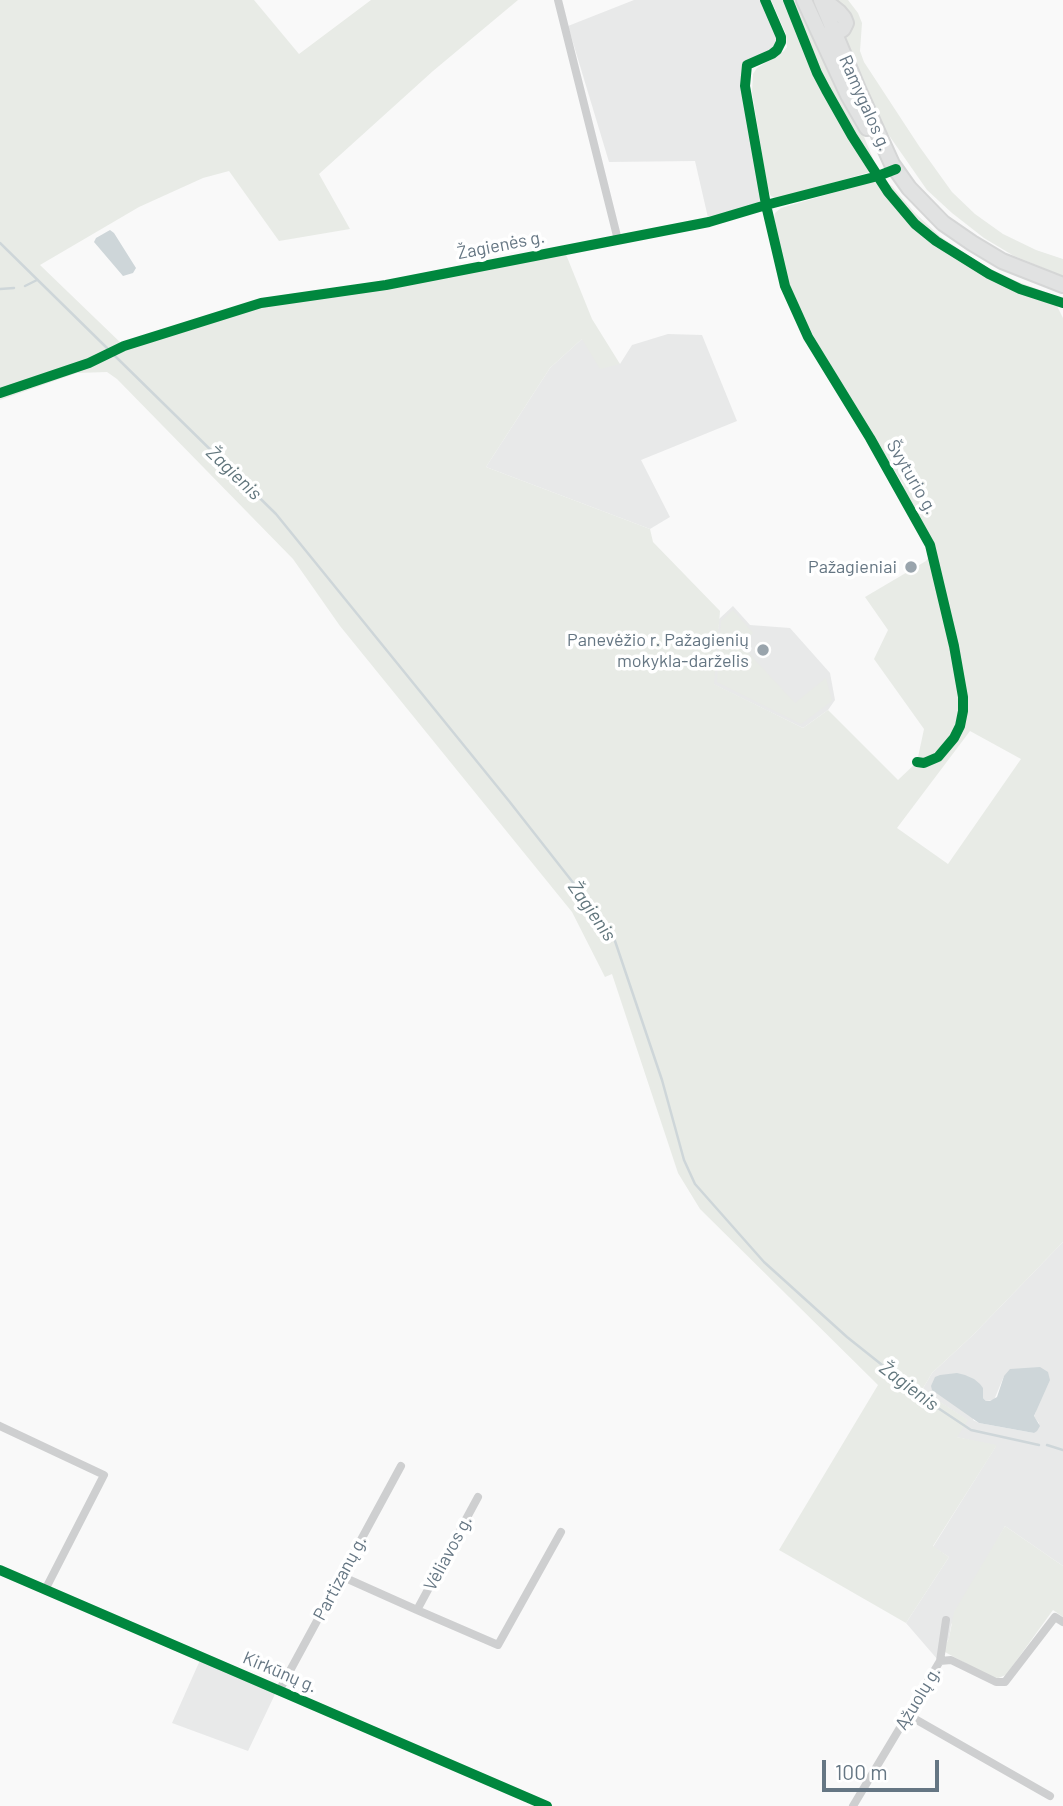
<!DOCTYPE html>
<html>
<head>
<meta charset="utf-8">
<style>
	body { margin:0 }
	#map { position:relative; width:1063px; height:1806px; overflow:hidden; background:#f9f9f9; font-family:Barlow,sans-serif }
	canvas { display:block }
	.scale { position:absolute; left:822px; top:1760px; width:117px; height:32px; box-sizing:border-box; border:4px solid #657683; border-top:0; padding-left:9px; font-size:21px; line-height:24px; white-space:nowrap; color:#657683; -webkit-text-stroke:5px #fff; paint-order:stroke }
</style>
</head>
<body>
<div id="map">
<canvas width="1063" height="1806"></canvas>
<div class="scale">100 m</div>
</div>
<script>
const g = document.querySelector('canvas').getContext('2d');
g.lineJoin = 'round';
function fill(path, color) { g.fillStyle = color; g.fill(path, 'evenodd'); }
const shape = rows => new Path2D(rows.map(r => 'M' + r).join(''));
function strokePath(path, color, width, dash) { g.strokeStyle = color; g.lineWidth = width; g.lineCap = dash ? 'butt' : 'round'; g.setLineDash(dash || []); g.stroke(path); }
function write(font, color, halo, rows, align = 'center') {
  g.font = font + ' Barlow,sans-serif'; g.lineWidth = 7; g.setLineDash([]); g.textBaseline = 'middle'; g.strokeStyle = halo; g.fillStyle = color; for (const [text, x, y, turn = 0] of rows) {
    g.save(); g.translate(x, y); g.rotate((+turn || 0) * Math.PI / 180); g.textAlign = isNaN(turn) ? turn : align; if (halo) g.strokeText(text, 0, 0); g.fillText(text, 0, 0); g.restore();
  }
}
fill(shape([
	[634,0,765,0,781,37,777,50,747,65,745,86,766,205,709,222,695,161,609,162,568,26],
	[668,334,702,335,737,421,641,460,670,517,650,529,486,467,550,368,583,338,620,364,632,345],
	[733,606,750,625,790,628,830,673,835,700,828,710,803,728,713,684,719,619],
	[1063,1242,1063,1566,1005,1526,951,1625,949,1638,938,1660,906,1623,949,1557,933,1547,996,1446,956,1437,967,1420,922,1390,932,1373,973,1335],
	[1004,1376,1036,1411,1034,1417,1039,1423,1034,1433,979,1423,973,1420,982,1388,983,1398,986,1401,994,1400],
	[201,1658,277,1690,248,1751,172,1723]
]), '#e8e9e9');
fill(shape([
	[0,0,254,0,299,54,371,0,518,0,433,71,319,174,350,229,279,241,229,171,203,178,139,207,40,265,124,346,271,303,565,252,592,319,620,364,600,369,582,339,550,368,486,467,650,529,653,542,720,611,714,684,803,728,828,710,898,780,917,762,924,729,874,659,888,630,865,597,926,561,932,552,896,483,904,486,816,341,794,297,784,273,774,218,775,213,781,208,877,180,886,182,892,186,915,213,941,237,983,265,1016,281,1051,294,1063,318,1063,1242,973,1335,932,1373,922,1390,968,1420,957,1437,997,1445,933,1546,949,1557,906,1623,779,1550,878,1385,700,1209,678,1173,612,974,605,977,572,912,340,626,293,559,117,379,107,372,77,373,0,400],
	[970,731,1021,759,948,864,897,828],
	[771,0,799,0,819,46,833,83,846,108,860,127,874,161,874,167,870,172,781,198,775,198,771,196,768,191,752,92,753,74,757,68,784,51,787,47,786,34],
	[833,0,848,0,858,13,862,23,860,51,864,62,919,146,952,192,975,214,1003,234,1036,250,1063,259,1063,276,1014,256,984,238,952,213,927,190,872,111,845,43,845,38,853,25,853,20,849,13],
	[733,610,753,633,741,645,795,703,826,678,832,701,801,724,717,682,721,621],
	[1005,1526,1063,1566,1063,1617,1053,1610,1006,1675,998,1678,991,1677,943,1651,949,1638,954,1612]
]), '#e8ebe6');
fill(shape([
	[110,230,114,233,136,268,133,273,123,276,94,242,96,238],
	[1040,1367,1048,1372,1050,1380,1034,1416,1040,1426,1037,1431,1034,1433,979,1423,932,1390,931,1386,935,1377,940,1375,957,1373,965,1375,974,1379,980,1384,983,1388,983,1398,986,1401,990,1401,997,1397,1004,1376,1010,1369]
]), '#ced6d9');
strokePath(shape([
	[0,243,107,348],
	[25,286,37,280],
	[0,289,14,288],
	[115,356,276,514,509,801,604,922,614,938,662,1080,684,1160,695,1184,764,1262,847,1337,926,1400,971,1430,1039,1445],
	[1047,1445,1063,1450]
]), '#ced6d9', 2.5);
const highway = shape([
	[804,0,848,95,867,128],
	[821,0,858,89,892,164,909,188,943,223,972,243,1002,261,1063,285],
	[824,0,839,12,844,18,846,23,843,29,835,34,829,33]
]);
strokePath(highway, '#d5d6d6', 18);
strokePath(shape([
	[558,0,618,240],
	[765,0,781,37,781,42,777,50,772,54,747,65,745,86,766,205,785,286,808,337,870,438,930,545,954,646,963,697,963,711,960,726,954,738,938,757,924,763,917,762],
	[0,393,89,363,124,346,261,303,386,285,709,222,766,205,878,176,896,169],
	[0,1426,104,1475,45,1590],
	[0,1570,547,1806],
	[341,1576,417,1610,478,1497],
	[417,1610,498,1645,561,1532],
	[940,1661,951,1660,996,1682,1005,1682,1055,1617,1063,1622],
	[279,1691,401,1466],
	[908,1715,1050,1796],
	[853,1806,940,1661,946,1620]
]), '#cecfd0', 8);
strokePath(highway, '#e1e2e2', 14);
strokePath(shape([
	[765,0,781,37,781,42,777,50,772,54,747,65,745,86,766,205,785,286,808,337,870,438,930,545,954,646,963,697,963,711,960,726,954,738,938,757,924,763,917,762],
	[788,0,817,73,826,90,852,136,888,192,915,224,936,241,989,274,1020,289,1063,303],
	[0,393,89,363,124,346,261,303,386,285,709,222,766,205,878,176,896,169],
	[0,1570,547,1806]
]), '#00873e', 10);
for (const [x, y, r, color] of [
	[911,567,7,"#99a4ac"],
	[763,650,7,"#99a4ac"]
]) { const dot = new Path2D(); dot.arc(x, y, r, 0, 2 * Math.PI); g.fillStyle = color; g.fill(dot); strokePath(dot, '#fff', 2.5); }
write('18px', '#657683', '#fff', [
	["Ramygalos g.",865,103,66],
	["Žagienės g.",501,245,-11],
	["Švyturio g.",912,477,60],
	["Vėliavos g.",448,1553,-62],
	["Partizanų g.",340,1578,-62],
	["Kirkūnų g.",280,1672,23],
	["Ąžuolų g.",918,1698,-59]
]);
write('18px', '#657683', '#fff', [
	["Pažagieniai",897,567],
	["Panevėžio r. Pažagienių",749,640],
	["mokykla-darželis",749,661]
], 'right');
write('italic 19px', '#60757c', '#fff', [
	["Žagienis",234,473,44],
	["Žagienis",592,911,55],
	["Žagienis",909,1386,37]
]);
</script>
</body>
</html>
